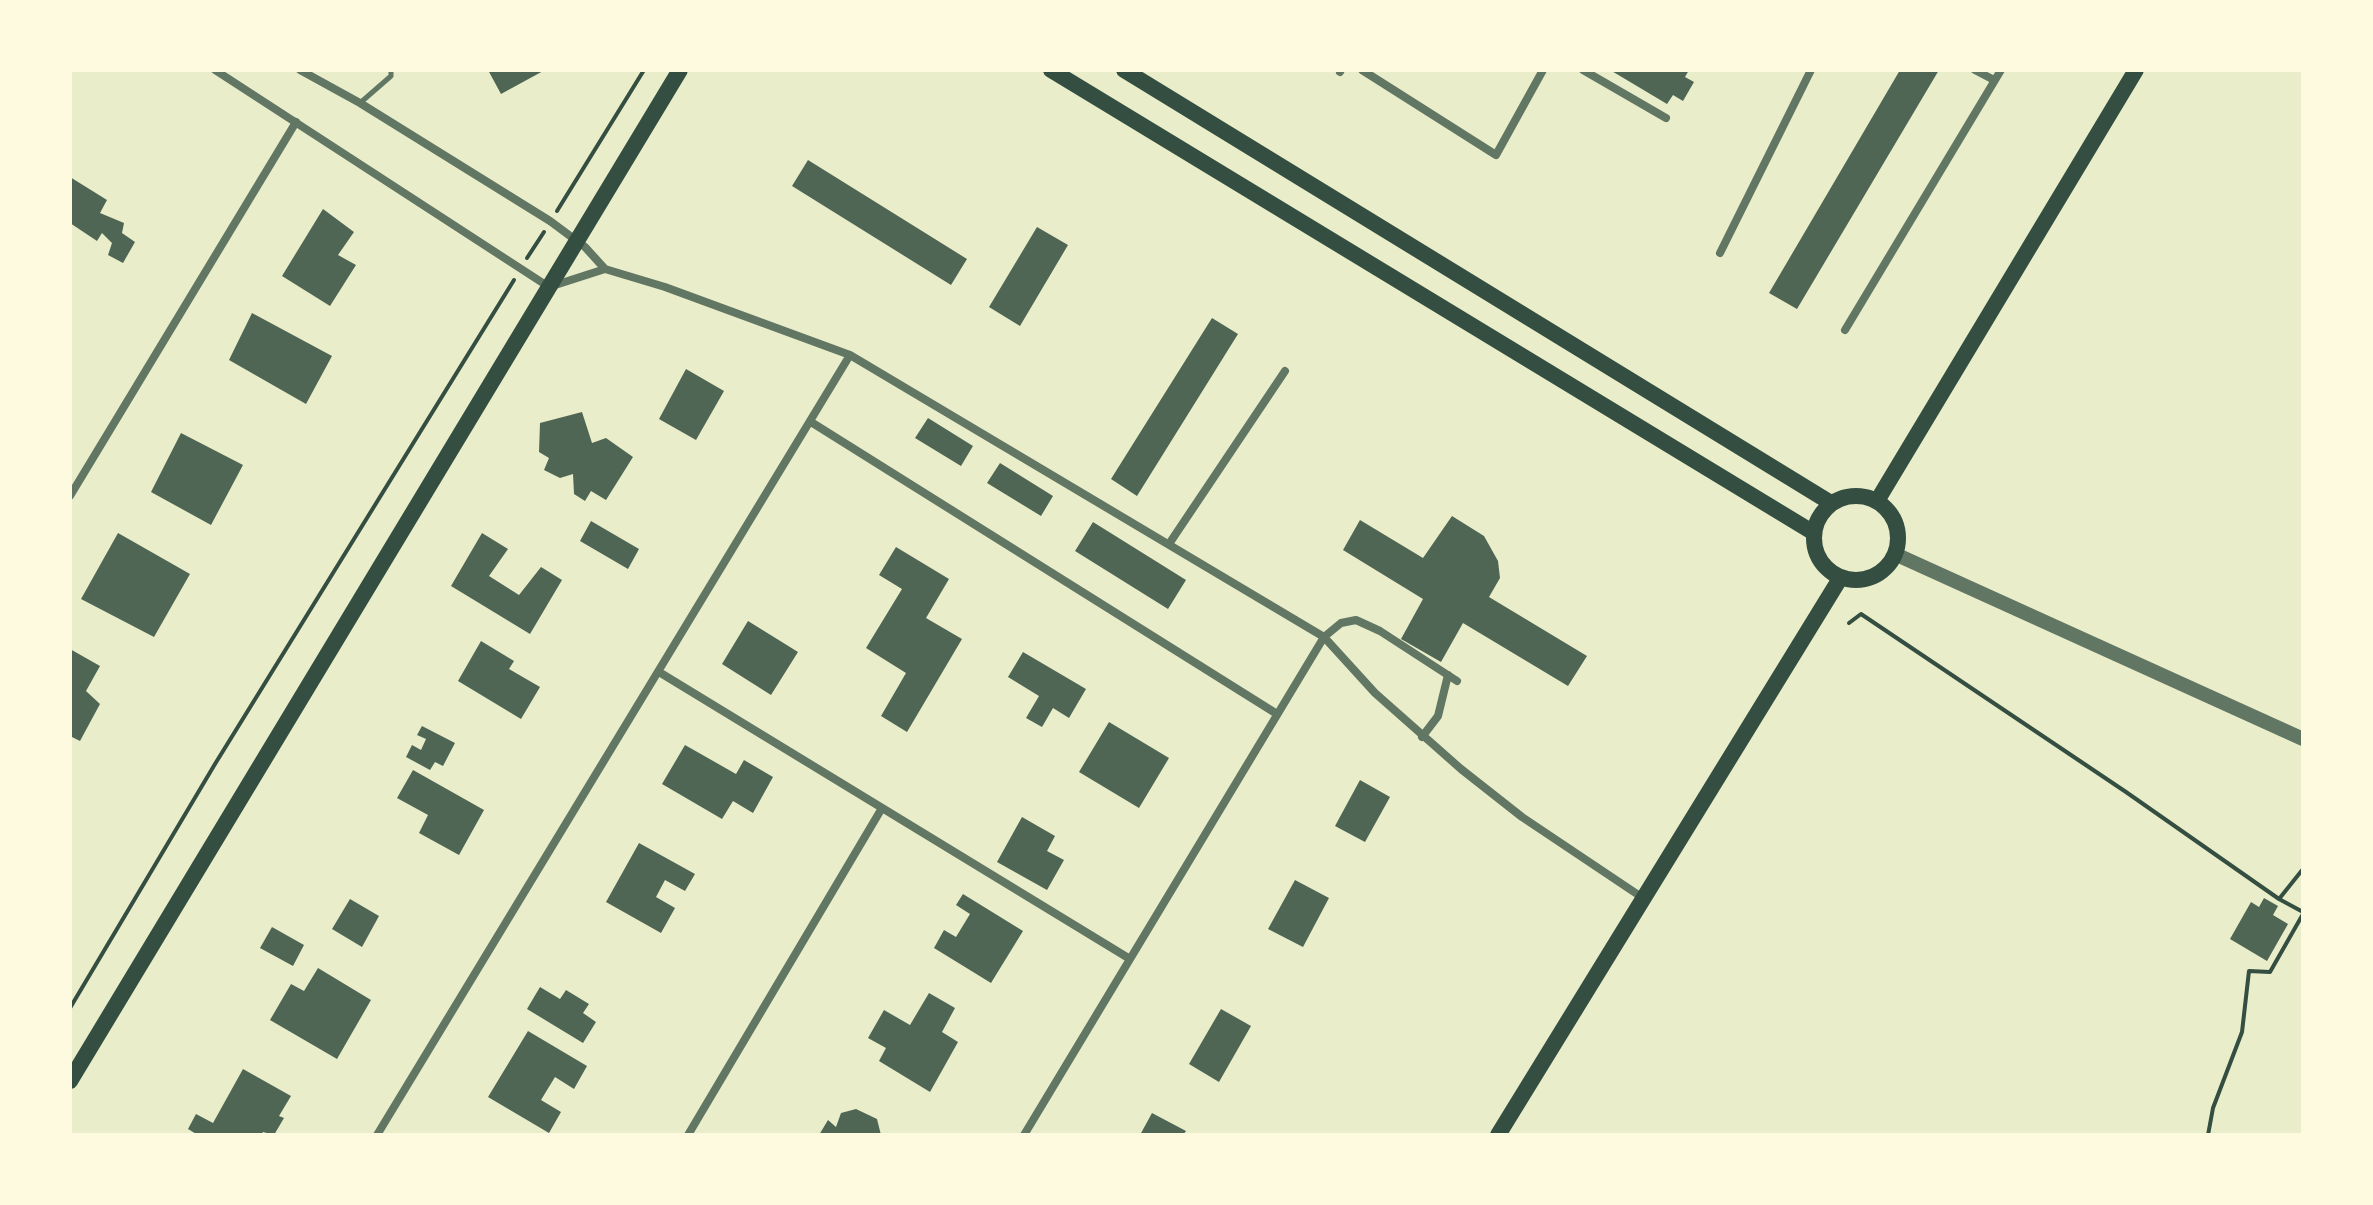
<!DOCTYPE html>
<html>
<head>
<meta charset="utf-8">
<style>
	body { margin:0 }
	#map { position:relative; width:2373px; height:1205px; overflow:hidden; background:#e9edc9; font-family:"Asap Condensed",sans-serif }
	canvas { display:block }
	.frame { position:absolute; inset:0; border:72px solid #fefae0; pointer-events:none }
</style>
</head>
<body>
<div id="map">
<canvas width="2373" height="1205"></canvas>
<div class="frame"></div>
</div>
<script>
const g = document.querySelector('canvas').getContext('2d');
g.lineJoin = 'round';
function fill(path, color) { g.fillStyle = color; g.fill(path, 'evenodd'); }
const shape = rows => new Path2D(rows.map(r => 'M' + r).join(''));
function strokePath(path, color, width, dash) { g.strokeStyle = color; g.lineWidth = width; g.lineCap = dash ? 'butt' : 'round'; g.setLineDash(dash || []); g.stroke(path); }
fill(shape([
	[488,70,545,70,501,94],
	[1610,70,1689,70,1685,77,1694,82,1683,101,1673,95,1667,104],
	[1900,70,1939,70,1797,309,1769,293],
	[808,160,967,259,951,285,792,186],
	[70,177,107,200,100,213,124,223,122,233,135,242,123,263,108,255,112,243,102,233,97,241,70,223],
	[323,209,354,232,338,255,356,265,330,306,282,276],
	[1037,227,1068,245,1020,326,989,307],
	[252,313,332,356,306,404,229,360],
	[1212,318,1238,334,1137,496,1111,479],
	[686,369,724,391,696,440,659,419],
	[582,412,592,443,606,438,633,457,606,500,591,491,585,501,574,494,573,474,560,478,544,470,549,458,539,452,540,423],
	[928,418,973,446,961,466,915,438],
	[181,433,243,465,211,525,151,492],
	[1000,463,1053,496,1041,516,987,483],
	[1452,516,1484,536,1498,561,1500,578,1489,597,1587,656,1568,686,1463,623,1441,662,1401,639,1423,599,1343,550,1360,520,1423,558],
	[591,521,639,549,628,569,580,541],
	[1093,522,1186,580,1168,609,1075,551],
	[118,533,190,574,154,637,81,599],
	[482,533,508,549,489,576,519,595,541,567,562,580,530,634,451,586],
	[896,547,949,579,926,618,962,639,907,732,881,716,906,673,866,648,902,589,879,575],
	[748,621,798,652,771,695,722,664],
	[481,641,514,661,509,669,540,687,521,719,458,681],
	[70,649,100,666,86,691,100,704,80,741,70,736],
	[1023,652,1086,689,1069,718,1053,708,1042,727,1026,718,1039,696,1008,677],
	[1109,722,1169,758,1139,808,1079,772],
	[422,726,455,743,443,766,435,762,430,770,406,757,412,745,421,750,426,739,417,735],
	[685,745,736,774,744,760,773,777,753,813,733,801,722,819,662,784],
	[413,770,484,810,459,855,419,833,428,815,397,798],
	[1360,780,1390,797,1365,842,1335,826],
	[1022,817,1055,836,1047,851,1064,860,1047,890,997,862],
	[639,843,695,874,685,891,665,880,656,897,675,908,661,933,606,902],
	[1295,880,1329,898,1303,947,1268,929],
	[963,894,1023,931,991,983,934,948,944,930,956,937,970,914,956,905],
	[2264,898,2278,906,2273,915,2288,924,2267,961,2230,939,2251,902,2259,907],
	[350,899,379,916,362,947,332,929],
	[272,927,304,945,293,966,260,948],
	[318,968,371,1000,337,1059,270,1020,291,984,304,991],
	[540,987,560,999,566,990,589,1004,583,1013,596,1022,583,1043,527,1009],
	[929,993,955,1008,942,1032,958,1042,930,1092,879,1061,886,1048,868,1038,884,1010,910,1025],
	[1221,1009,1251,1026,1219,1082,1189,1064],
	[528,1031,587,1066,574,1089,555,1077,541,1100,561,1112,549,1133,488,1097],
	[243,1069,291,1096,279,1116,284,1118,274,1135,263,1132,261,1135,198,1135,188,1129,196,1114,213,1123],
	[856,1109,877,1119,881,1135,819,1135,828,1120,836,1127,841,1113],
	[1152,1113,1186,1131,1183,1135,1140,1135]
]), '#4f6655');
strokePath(shape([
	[557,211,644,70],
	[527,258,544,232],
	[1849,623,1861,614,2126,792,2279,899,2303,912],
	[2279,899,2303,869],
	[70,1008,215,764,514,280],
	[2208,1135,2213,1108,2242,1032,2249,971,2270,972,2303,914]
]), '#344e41', 4);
strokePath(shape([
	[360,103,391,76,391,70]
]), '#617663', 5);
strokePath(shape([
	[215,70,549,287,605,269],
	[300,70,360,103,550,221,585,247,605,269,665,287,850,355,1324,637,1375,693,1461,769,1522,817,1643,898],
	[1362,70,1496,155,1543,70],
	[1583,70,1666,118],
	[1975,70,1994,80],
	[1340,72,1341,70],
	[1720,253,1811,70],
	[1845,330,2001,70],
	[811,422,1277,714],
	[70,496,296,122],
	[1169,544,1285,371],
	[659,672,1130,959],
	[1422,737,1438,716,1448,675],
	[377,1135,850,355],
	[688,1135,882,808],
	[1024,1135,1324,637,1341,623,1356,620,1380,631,1457,681]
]), '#617663', 8);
strokePath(shape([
	[1895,554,2303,739]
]), '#617663', 14);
strokePath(shape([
	[1051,70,1814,533],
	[1124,70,1831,503],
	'1814 538a42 42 0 1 1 84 0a42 42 0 1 1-84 0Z',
	[1877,501,2136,70],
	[70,1081,680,70],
	[1498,1135,1841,577]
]), '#344e41', 16);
</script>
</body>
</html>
